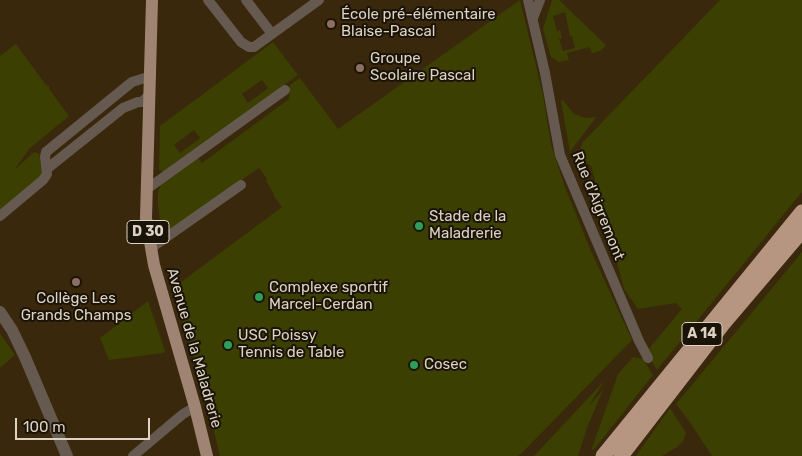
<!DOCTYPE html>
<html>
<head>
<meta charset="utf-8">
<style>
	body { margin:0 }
	#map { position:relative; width:802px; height:456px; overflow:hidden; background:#39280c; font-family:Rubik,sans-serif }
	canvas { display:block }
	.scale { position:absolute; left:15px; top:418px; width:135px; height:22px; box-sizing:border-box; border:2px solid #ddd2c3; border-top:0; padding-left:6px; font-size:15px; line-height:18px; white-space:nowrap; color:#ddd2c3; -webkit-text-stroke:4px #1a1307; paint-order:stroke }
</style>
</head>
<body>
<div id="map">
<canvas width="802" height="456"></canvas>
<div class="scale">100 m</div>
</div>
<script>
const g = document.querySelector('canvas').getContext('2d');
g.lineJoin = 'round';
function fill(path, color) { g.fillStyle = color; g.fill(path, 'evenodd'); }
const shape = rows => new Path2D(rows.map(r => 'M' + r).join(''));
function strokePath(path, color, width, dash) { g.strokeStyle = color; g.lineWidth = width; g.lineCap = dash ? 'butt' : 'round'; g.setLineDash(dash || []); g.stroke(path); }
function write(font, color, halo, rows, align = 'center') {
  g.font = font + ' Rubik,sans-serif'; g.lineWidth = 4; g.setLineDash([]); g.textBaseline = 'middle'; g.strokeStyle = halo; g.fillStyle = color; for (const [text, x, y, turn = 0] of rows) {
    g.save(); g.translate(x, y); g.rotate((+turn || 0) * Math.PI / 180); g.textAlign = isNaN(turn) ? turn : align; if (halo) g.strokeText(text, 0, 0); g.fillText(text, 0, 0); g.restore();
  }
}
fill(shape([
	[520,0,543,95,551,145,565,187,591,251,632,340,521,454,520,454,518,456,220,456,207,404,173,288,282,207,273,195,274,194,266,181,267,179,259,168,162,235,158,206,158,191,162,184,198,158,202,163,289,99,290,85,300,78,338,129],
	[552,0,559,0,606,45,600,51,592,53,590,47,567,53,569,60,559,62,551,57,543,29],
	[565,12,570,36,572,36,575,48,563,51,559,39,562,38,560,30,557,31,553,16],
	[720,0,802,0,802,192,657,370,646,352,682,309,676,303,638,309,624,289,591,166,583,160,580,153,582,143],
	[273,42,298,75,165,173,159,170,160,126],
	[262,80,268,88,248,103,242,94],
	[194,130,200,138,180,153,174,145],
	[16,44,46,85,49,86,49,89,69,116,29,149,15,169,32,154,35,152,39,154,43,175,0,211,0,56],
	[562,99,574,114,585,118,596,117,570,152,561,101],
	[802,252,802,456,712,456,691,424,676,404],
	[148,301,165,351,163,353,109,360,100,338],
	[0,333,15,355,0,368],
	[633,357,643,359,653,375,596,447,591,451,618,374],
	[605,380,588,407,603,390,587,428,578,456,534,456],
	[670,408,686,433,683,441,677,447,662,456,636,456]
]), '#3b3f02');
strokePath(shape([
	[208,0,241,42,249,47,254,47,319,0],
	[246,0,272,34],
	[528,0,545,73,560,155,639,341,648,358],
	[533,18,540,0],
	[48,168,123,108,138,102,142,102,150,94],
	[147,189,285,90],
	[0,216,43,180,47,174,45,157,46,152,132,82,151,76],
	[151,248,241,185],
	[133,456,183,414,195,407]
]), '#665950', 10);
strokePath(shape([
	[0,312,12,330,25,357,67,456]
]), '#665950', 12);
strokePath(shape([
	[152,0,146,218,154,265,195,407,207,456]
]), '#9f8473', 12);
strokePath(shape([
	[603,456,802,212],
	[621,456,723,324,802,231]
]), '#b69581', 15);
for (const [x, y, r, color] of [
	[331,24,5,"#8d6e63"],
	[360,68,5,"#8d6e63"],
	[419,226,5,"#2e9e5b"],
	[76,282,5,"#8d6e63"],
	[259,297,5,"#2e9e5b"],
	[228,345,5,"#2e9e5b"],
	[414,365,5,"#2e9e5b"]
]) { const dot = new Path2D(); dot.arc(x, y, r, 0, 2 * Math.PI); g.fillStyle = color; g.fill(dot); strokePath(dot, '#1a1307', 2); }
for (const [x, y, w] of [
	[148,232,42],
	[702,334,40]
]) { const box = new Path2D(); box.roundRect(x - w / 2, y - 11.5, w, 23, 4); g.fillStyle = '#1a1307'; g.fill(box); strokePath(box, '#ddd2c3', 1); }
write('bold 14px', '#ddd2c3', null, [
	["D 30",148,232],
	["A 14",702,334]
]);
write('15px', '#ddd2c3', '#1a1307', [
	["École pré-élémentaire",341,15],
	["Blaise-Pascal",341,32],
	["Groupe",370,59],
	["Scolaire Pascal",370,76],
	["Stade de la",429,217],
	["Maladrerie",429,234],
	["Complexe sportif",269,288],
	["Marcel-Cerdan",269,305],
	["Collège Les",76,299,"center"],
	["Grands Champs",76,316,"center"],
	["USC Poissy",238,336],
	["Tennis de Table",238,353],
	["Cosec",424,365]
], 'left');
write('15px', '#ddd2c3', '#1a1307', [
	["Rue d'Aigremont",598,206,68],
	["Avenue de la Maladrerie",194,348,74]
]);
</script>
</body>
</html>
